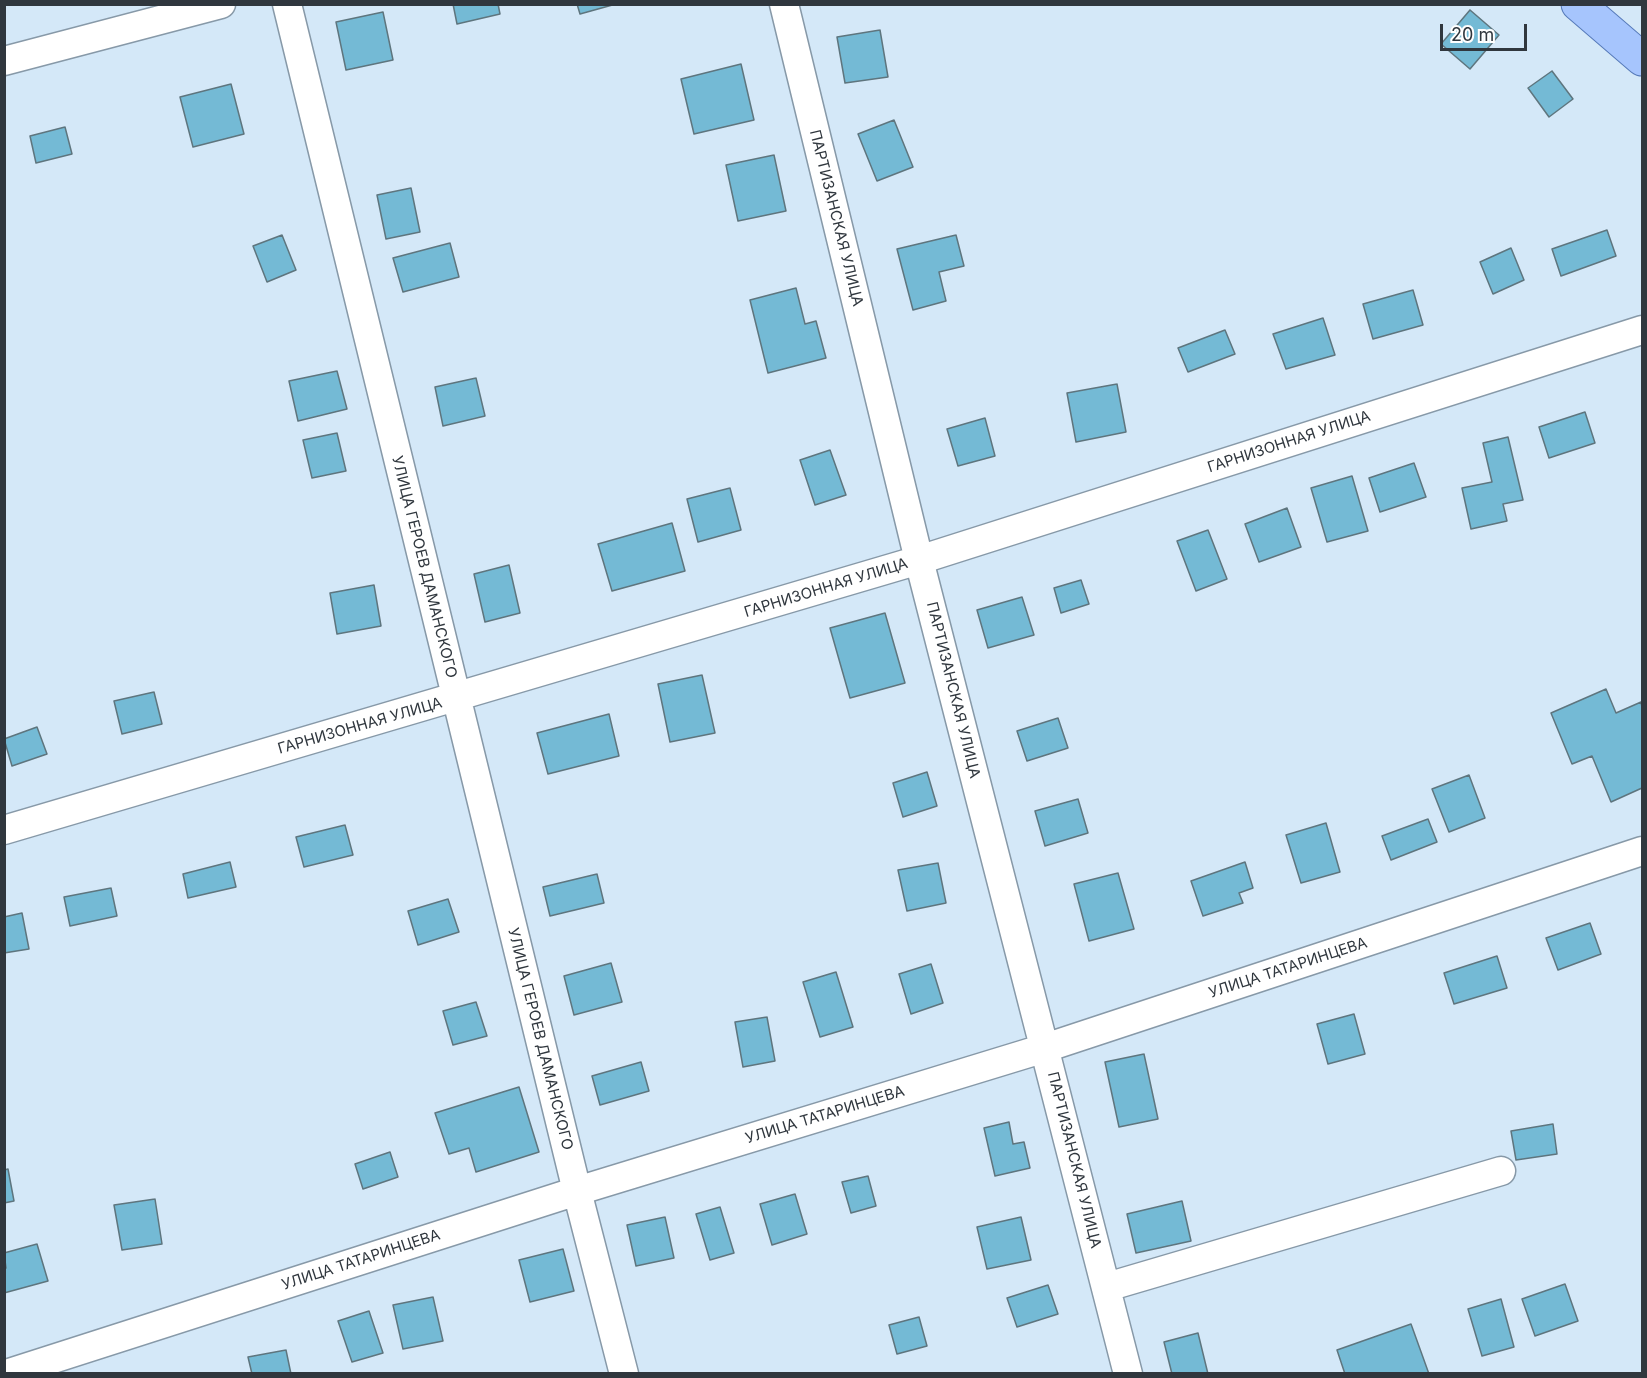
<!DOCTYPE html>
<html>
<head>
<meta charset="utf-8">
<style>
	body { margin:0 }
	#map { position:relative; width:1647px; height:1378px; overflow:hidden; background:#d4e8f8; font-family:Inter,sans-serif }
	canvas { display:block }
	.frame { position:absolute; inset:0; border:6px solid #30373e; pointer-events:none }
	.scale { position:absolute; left:1440px; top:24px; width:87px; height:27px; box-sizing:border-box; border:3px solid #30373e; border-top:0; padding-left:8px; font-size:18px; line-height:21px; white-space:nowrap; color:#30373e; -webkit-text-stroke:4px #fff; paint-order:stroke }
</style>
</head>
<body>
<div id="map">
<canvas width="1647" height="1378"></canvas>
<div class="frame"></div>
<div class="scale">20 m</div>
</div>
<script>
const g = document.querySelector('canvas').getContext('2d');
g.lineJoin = 'round';
function fill(path, color) { g.fillStyle = color; g.fill(path, 'evenodd'); }
const shape = rows => new Path2D(rows.map(r => 'M' + r).join(''));
function strokePath(path, color, width, dash) { g.strokeStyle = color; g.lineWidth = width; g.lineCap = dash ? 'butt' : 'round'; g.setLineDash(dash || []); g.stroke(path); }
function write(font, color, halo, rows, align = 'center') {
  g.font = font + ' Inter,sans-serif'; g.lineWidth = 6; g.setLineDash([]); g.textBaseline = 'middle'; g.strokeStyle = halo; g.fillStyle = color; for (const [text, x, y, turn = 0] of rows) {
    g.save(); g.translate(x, y); g.rotate((+turn || 0) * Math.PI / 180); g.textAlign = isNaN(turn) ? turn : align; if (halo) g.strokeText(text, 0, 0); g.fillText(text, 0, 0); g.restore();
  }
}
const building = shape([
	[453,4,498,4,500,14,457,24,453,4],
	[577,4,616,4,580,14,577,4],
	[1470,10,1499,35,1470,69,1441,44,1470,10],
	[383,12,393,60,346,70,336,22,383,12],
	[880,30,888,77,845,83,837,37,880,30],
	[741,64,754,120,694,134,681,79,741,64],
	[1552,71,1573,99,1549,117,1528,88,1552,71],
	[231,84,244,134,193,147,180,97,231,84],
	[894,120,913,167,877,181,858,134,894,120],
	[65,127,72,154,36,163,30,136,65,127],
	[774,155,786,211,738,221,726,165,774,155],
	[411,188,420,232,386,239,377,195,411,188],
	[1607,230,1616,256,1561,276,1552,249,1607,230],
	[282,235,296,270,267,282,253,246,282,235],
	[956,235,964,266,939,272,946,301,913,310,897,249,956,235],
	[450,243,459,277,403,292,393,258,450,243],
	[1511,248,1524,280,1493,294,1480,262,1511,248],
	[796,288,805,324,816,321,826,358,768,373,750,300,796,288],
	[1413,290,1423,325,1373,339,1363,304,1413,290],
	[1323,318,1335,355,1286,369,1273,334,1323,318],
	[1225,330,1235,354,1188,372,1178,348,1225,330],
	[337,371,347,409,298,421,289,381,337,371],
	[476,378,485,416,443,426,435,387,476,378],
	[1117,384,1126,432,1076,442,1067,393,1117,384],
	[1585,412,1595,443,1549,458,1539,427,1585,412],
	[985,418,995,456,958,466,947,429,985,418],
	[337,433,346,471,312,478,303,440,337,433],
	[1508,437,1523,500,1503,504,1507,521,1471,529,1462,488,1492,482,1483,443,1508,437],
	[830,450,846,495,815,505,800,460,830,450],
	[1414,463,1426,497,1380,512,1369,478,1414,463],
	[1352,476,1368,531,1327,542,1311,488,1352,476],
	[730,488,741,530,698,542,687,499,730,488],
	[1287,508,1301,547,1259,562,1245,524,1287,508],
	[672,523,685,571,612,591,598,544,672,523],
	[1208,530,1227,579,1196,591,1177,541,1208,530],
	[509,565,520,613,485,622,474,574,509,565],
	[1081,580,1089,604,1061,613,1054,588,1081,580],
	[374,585,381,626,337,634,330,593,374,585],
	[1022,597,1034,635,988,648,977,610,1022,597],
	[885,613,905,683,850,698,830,628,885,613],
	[702,675,715,733,670,742,658,684,702,675],
	[1606,689,1616,713,1641,702,1642,707,1642,788,1611,802,1592,756,1572,764,1551,713,1606,689],
	[154,692,162,724,122,734,114,701,154,692],
	[609,714,619,756,548,774,537,733,609,714],
	[1058,718,1068,748,1027,761,1017,731,1058,718],
	[37,727,47,754,12,766,4,739,37,727],
	[927,772,937,806,903,817,893,783,927,772],
	[1469,775,1485,818,1449,832,1432,789,1469,775],
	[1078,799,1088,833,1045,846,1035,811,1078,799],
	[1428,819,1437,842,1391,860,1382,836,1428,819],
	[1326,823,1340,872,1301,883,1286,835,1326,823],
	[345,825,353,855,304,867,296,837,345,825],
	[230,862,236,887,188,898,183,874,230,862],
	[1245,862,1253,888,1239,893,1243,903,1203,916,1191,881,1245,862],
	[938,863,946,903,907,911,898,870,938,863],
	[1118,873,1134,929,1089,941,1074,884,1118,873],
	[597,874,604,903,550,916,543,887,597,874],
	[111,888,117,916,70,926,64,897,111,888],
	[448,899,459,932,418,945,408,911,448,899],
	[22,913,29,949,4,953,4,917,22,913],
	[1590,923,1601,954,1558,970,1546,938,1590,923],
	[1497,956,1507,988,1454,1004,1444,973,1497,956],
	[611,963,622,1002,574,1015,564,976,611,963],
	[931,964,943,1003,911,1014,899,974,931,964],
	[836,972,853,1027,820,1037,803,982,836,972],
	[476,1002,487,1036,453,1045,443,1011,476,1002],
	[1354,1014,1365,1054,1328,1064,1317,1024,1354,1014],
	[767,1017,775,1061,743,1067,735,1022,767,1017],
	[1144,1054,1158,1119,1119,1127,1105,1062,1144,1054],
	[641,1062,649,1091,600,1105,592,1076,641,1062],
	[519,1087,539,1152,476,1172,469,1148,449,1154,435,1113,519,1087],
	[1009,1122,1013,1144,1024,1142,1030,1168,995,1176,984,1128,1009,1122],
	[1553,1124,1557,1154,1516,1160,1511,1131,1553,1124],
	[390,1152,398,1177,363,1189,355,1164,390,1152],
	[8,1169,14,1201,4,1203,4,1170,8,1169],
	[868,1176,876,1206,851,1213,842,1182,868,1176],
	[795,1194,807,1234,772,1245,760,1204,795,1194],
	[155,1199,162,1244,122,1250,114,1205,155,1199],
	[1182,1201,1191,1241,1136,1253,1127,1214,1182,1201],
	[720,1207,734,1253,710,1260,696,1214,720,1207],
	[665,1217,674,1258,636,1266,627,1225,665,1217],
	[1021,1217,1031,1260,987,1269,977,1227,1021,1217],
	[37,1244,48,1281,4,1293,4,1269,6,1268,4,1253,37,1244],
	[563,1249,574,1291,530,1302,519,1260,563,1249],
	[1565,1284,1578,1321,1535,1336,1522,1299,1565,1284],
	[1048,1285,1058,1314,1017,1327,1007,1298,1048,1285],
	[433,1297,443,1341,403,1349,393,1305,433,1297],
	[1501,1299,1514,1347,1482,1356,1468,1309,1501,1299],
	[369,1311,383,1353,352,1362,338,1321,369,1311],
	[919,1317,927,1346,897,1354,889,1325,919,1317],
	[1411,1324,1429,1374,1345,1374,1337,1350,1411,1324],
	[1198,1333,1208,1374,1172,1374,1164,1342,1198,1333],
	[286,1350,291,1374,252,1374,248,1357,286,1350]
]);
fill(building, '#74bad5');
strokePath(building, '#5e757e', 1.5);
const minor = shape([
	[287,4,577,1191,624,1374],
	[784,4,919,560,1128,1374],
	[4,61,221,4],
	[4,830,919,560,1642,330],
	[1107,1287,1501,1171],
	[6,1374,577,1191,1045,1048,1642,851]
]);
const major = shape([
	[1578,4,1642,59]
]);
strokePath(minor, '#8799a8', 31);
strokePath(major, '#567ab9', 35);
strokePath(minor, '#fff', 28);
strokePath(major, '#a6c5fd', 33);
write('15px', '#30373e', '#fff', [
	["ПАРТИЗАНСКАЯ УЛИЦА",836,218,76],
	["ГАРНИЗОННАЯ УЛИЦА",1289,442,-18],
	["УЛИЦА ГЕРОЕВ ДАМАНСКОГО",424,567,76],
	["ГАРНИЗОННАЯ УЛИЦА",826,588,-17],
	["ПАРТИЗАНСКАЯ УЛИЦА",953,690,76],
	["ГАРНИЗОННАЯ УЛИЦА",360,726,-16],
	["УЛИЦА ТАТАРИНЦЕВА",1288,968,-18],
	["УЛИЦА ГЕРОЕВ ДАМАНСКОГО",540,1039,76],
	["УЛИЦА ТАТАРИНЦЕВА",825,1115,-17],
	["ПАРТИЗАНСКАЯ УЛИЦА",1074,1160,76],
	["УЛИЦА ТАТАРИНЦЕВА",361,1260,-18]
]);
</script>
</body>
</html>
